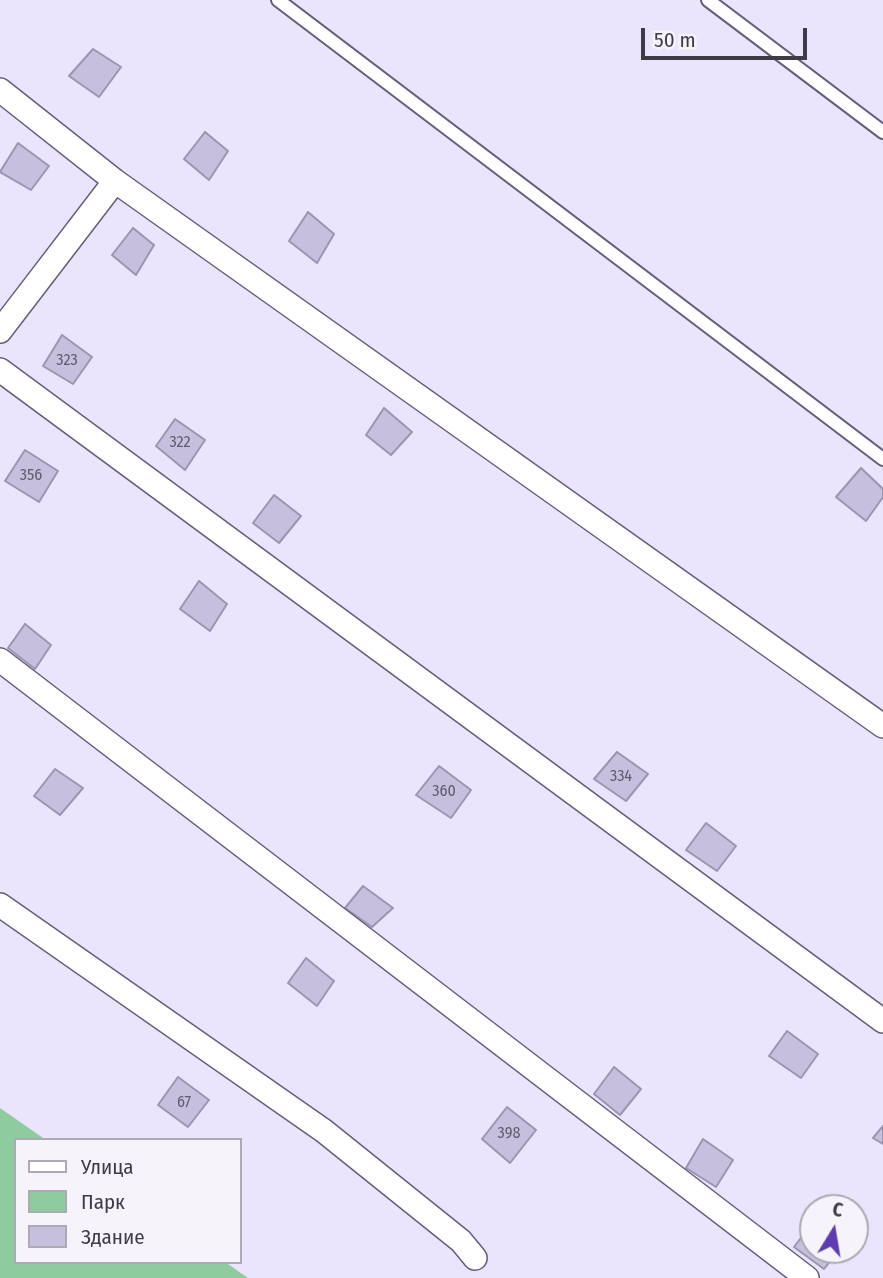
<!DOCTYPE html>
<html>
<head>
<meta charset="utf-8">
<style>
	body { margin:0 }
	#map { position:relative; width:883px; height:1278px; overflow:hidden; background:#eae4fc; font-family:"Fira Sans Condensed",sans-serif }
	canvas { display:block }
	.legend { position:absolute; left:14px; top:1138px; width:228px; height:126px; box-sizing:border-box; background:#f6f4fa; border:2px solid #acaab2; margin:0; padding:9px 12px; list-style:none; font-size:21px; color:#3e3b47 }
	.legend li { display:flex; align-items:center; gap:14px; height:35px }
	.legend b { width:35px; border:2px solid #acaab2 }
	.north { position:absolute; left:799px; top:1194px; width:70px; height:70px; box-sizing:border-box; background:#f6f4fa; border:2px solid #acaab2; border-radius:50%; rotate:11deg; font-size:19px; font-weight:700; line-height:28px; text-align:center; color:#3e3b47 }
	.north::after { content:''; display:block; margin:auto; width:24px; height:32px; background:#5f3bb3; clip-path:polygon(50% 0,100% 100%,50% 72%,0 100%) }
	.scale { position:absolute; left:641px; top:28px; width:166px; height:32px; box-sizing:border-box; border:4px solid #3e3b47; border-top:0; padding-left:9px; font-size:21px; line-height:24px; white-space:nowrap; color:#3e3b47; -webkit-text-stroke:5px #f6f4fa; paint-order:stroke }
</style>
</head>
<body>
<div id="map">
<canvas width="883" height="1278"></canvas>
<ul class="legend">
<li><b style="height:9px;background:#fff"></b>Улица</li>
<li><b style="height:19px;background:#8ecc9f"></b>Парк</li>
<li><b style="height:19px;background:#c6c0de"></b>Здание</li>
</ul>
<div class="north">С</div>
<div class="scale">50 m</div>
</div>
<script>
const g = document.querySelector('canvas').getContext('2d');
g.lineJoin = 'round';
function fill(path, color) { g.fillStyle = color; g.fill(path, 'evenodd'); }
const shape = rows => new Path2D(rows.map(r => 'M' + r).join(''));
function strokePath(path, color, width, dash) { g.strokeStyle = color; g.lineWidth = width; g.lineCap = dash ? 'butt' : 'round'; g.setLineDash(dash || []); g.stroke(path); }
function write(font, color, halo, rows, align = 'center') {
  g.font = font + ' "Fira Sans Condensed",sans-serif'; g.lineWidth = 5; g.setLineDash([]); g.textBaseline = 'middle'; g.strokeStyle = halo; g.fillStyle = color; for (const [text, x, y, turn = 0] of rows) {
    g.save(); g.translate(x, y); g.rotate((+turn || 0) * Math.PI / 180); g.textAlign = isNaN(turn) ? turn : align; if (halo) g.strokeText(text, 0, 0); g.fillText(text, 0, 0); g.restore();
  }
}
fill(shape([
	[0,1108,46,1140,16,1140,16,1262,225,1262,248,1278,0,1278]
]), '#8ecc9f');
const building = shape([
	[93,49,121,67,99,97,69,76,93,49],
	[205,132,228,151,209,180,184,159,205,132],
	[18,143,49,166,31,190,0,172,18,143],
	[308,212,334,234,317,263,289,241,308,212],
	[133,228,154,245,136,275,112,255,133,228],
	[62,335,92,357,73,384,43,366,62,335],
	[384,408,412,432,391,455,366,435,384,408],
	[175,419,205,440,185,470,156,446,175,419],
	[25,450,58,471,39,502,5,481,25,450],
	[861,468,883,489,883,497,866,521,836,497,861,468],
	[274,495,301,516,279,543,253,523,274,495],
	[199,581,227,604,210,631,180,609,199,581],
	[25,624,51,645,35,669,8,648,25,624],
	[617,752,648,774,626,801,594,779,617,752],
	[439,766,471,790,451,818,416,795,439,766],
	[55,769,83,788,60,815,34,796,55,769],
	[706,823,736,846,717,871,686,850,706,823],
	[363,886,393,908,372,927,345,908,363,886],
	[306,958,334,981,317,1006,288,983,306,958],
	[787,1031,818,1054,801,1078,769,1056,787,1031],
	[614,1067,641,1089,620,1115,594,1094,614,1067],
	[178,1077,209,1100,188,1127,158,1105,178,1077],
	[507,1107,536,1130,510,1163,482,1139,507,1107],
	[883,1126,883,1144,873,1138,883,1126],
	[703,1139,733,1160,716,1187,686,1168,703,1139],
	[813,1222,813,1250,839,1250,824,1269,794,1247,813,1222]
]);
fill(building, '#c6c0de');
strokePath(building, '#9c95b2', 2);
const service = shape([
	[278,0,883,459],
	[708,0,883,132]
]);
const minor = shape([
	[0,90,115,181,883,726],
	[0,331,115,181],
	[0,370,883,1021],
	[0,660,807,1278],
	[0,905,324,1131,461,1241,475,1258]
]);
strokePath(service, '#665e79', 16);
strokePath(minor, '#665e79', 26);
strokePath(service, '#fff', 12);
strokePath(minor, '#fff', 23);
write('16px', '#605c6d', null, [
	["323",67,361],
	["322",180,443],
	["356",31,476],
	["334",621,777],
	["360",444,792],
	["67",184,1103],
	["398",509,1134]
]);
</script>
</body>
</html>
